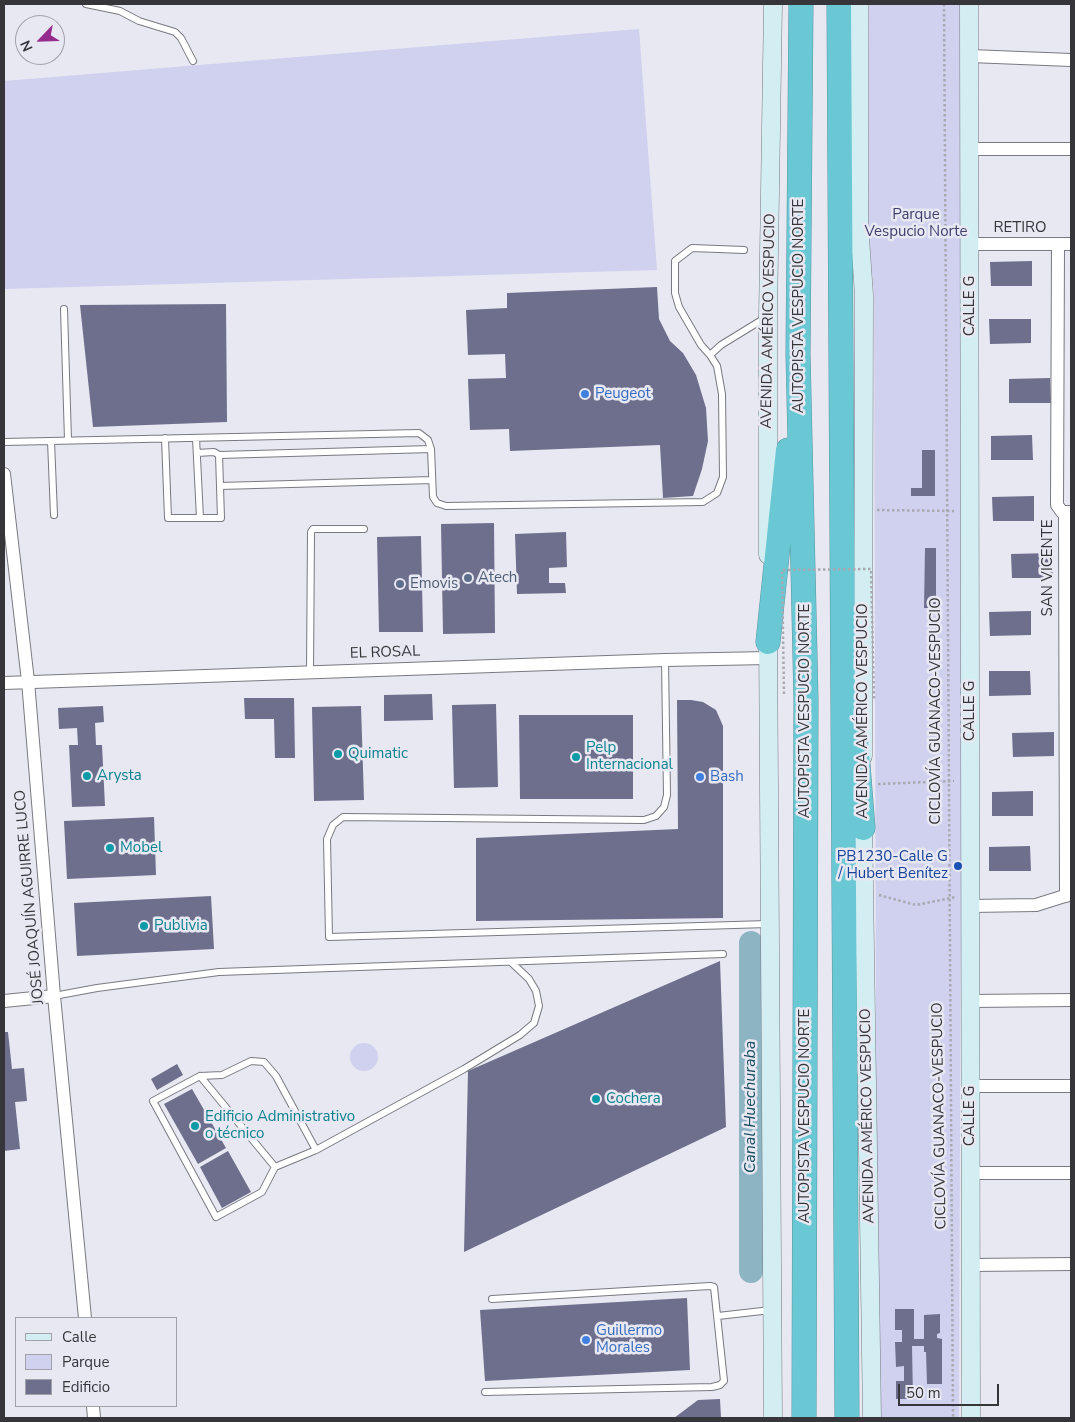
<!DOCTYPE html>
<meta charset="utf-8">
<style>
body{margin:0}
#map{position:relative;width:1075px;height:1422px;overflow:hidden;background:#e8e8f2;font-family:"Nunito Sans",sans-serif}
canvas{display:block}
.frame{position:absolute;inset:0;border:5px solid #36363a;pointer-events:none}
.legend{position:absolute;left:15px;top:1317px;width:162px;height:90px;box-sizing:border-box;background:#e8e8f2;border:1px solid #a1a1a8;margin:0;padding:6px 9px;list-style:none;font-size:15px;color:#36363a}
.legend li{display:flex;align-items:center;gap:10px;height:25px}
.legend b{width:25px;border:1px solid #a1a1a8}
.north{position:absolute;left:15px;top:15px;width:50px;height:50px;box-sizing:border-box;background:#e8e8f2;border:1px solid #a1a1a8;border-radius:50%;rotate:246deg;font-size:14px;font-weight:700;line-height:20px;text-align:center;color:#36363a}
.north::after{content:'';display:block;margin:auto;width:18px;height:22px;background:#952b8d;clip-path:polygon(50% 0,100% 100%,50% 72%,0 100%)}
.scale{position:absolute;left:898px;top:1384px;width:101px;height:22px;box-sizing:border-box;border:2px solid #36363a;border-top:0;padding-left:6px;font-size:15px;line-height:18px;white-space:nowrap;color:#36363a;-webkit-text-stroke:4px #e8e8f2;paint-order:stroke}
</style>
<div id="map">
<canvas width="1075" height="1422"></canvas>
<div class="frame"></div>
<ul class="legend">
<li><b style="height:6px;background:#d2eef2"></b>Calle</li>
<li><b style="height:14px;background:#cfd1ef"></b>Parque</li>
<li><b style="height:14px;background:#6d6f8d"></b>Edificio</li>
</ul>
<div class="north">N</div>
<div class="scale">50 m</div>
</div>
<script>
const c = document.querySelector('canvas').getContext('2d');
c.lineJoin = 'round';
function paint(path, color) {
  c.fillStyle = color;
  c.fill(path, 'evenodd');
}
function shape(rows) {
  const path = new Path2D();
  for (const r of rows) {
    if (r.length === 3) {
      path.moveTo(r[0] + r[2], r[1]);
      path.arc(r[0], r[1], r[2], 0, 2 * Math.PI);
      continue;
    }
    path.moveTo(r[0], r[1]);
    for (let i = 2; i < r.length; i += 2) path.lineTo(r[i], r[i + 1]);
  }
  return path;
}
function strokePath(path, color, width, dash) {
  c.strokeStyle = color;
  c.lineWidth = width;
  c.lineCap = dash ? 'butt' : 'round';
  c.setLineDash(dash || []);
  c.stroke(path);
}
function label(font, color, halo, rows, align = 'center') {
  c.font = font + ' "Nunito Sans",sans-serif';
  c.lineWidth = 5;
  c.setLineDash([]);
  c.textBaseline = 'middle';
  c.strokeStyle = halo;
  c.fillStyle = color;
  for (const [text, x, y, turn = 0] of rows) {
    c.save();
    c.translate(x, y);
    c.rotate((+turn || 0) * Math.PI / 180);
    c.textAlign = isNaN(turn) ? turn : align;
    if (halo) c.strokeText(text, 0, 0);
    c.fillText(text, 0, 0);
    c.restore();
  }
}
paint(shape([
 [869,4,964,4,959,1418,877,1418,874,295,868,227],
 [639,29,657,270,4,289,4,81],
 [364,1057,14]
]), '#cfd1ef');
strokePath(shape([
 [751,943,751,1271]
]), '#8cb4c3', 24);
paint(shape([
 [1032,261,1032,286,991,286,990,262],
 [657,287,659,319,670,341,683,353,696,375,706,408,708,441,702,469,693,496,663,498,660,445,510,451,509,429,470,430,468,379,506,378,505,354,468,355,466,310,507,308,507,293],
 [226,304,227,422,93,427,80,305],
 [989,319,1031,319,1031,343,990,344],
 [1050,378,1051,403,1009,403,1009,379],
 [1032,435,1033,460,991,460,991,436],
 [922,450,935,450,935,496,911,496,911,488,922,488],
 [1034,496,1034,521,993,521,992,497],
 [494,523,495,633,443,634,441,524],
 [566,532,567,567,549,568,549,583,565,583,566,593,517,594,515,534],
 [421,536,423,632,379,632,377,537],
 [925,548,936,548,936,608,924,608],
 [1052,553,1053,578,1012,578,1011,554],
 [1031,611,1031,635,990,636,989,612],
 [989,671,1030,671,1031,695,989,696],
 [432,694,433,720,384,721,384,695],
 [244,698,294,698,295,758,275,758,274,719,245,719],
 [677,700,691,700,703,702,716,710,723,726,723,918,476,921,476,838,678,829],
 [496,704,498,787,454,788,452,705],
 [103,706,104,722,95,723,96,745,102,745,105,806,72,807,69,745,78,745,77,728,59,729,58,708],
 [361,706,364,800,314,801,312,707],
 [519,715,633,715,633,799,520,799],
 [1054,732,1054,756,1013,757,1012,733],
 [1033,791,1033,816,992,816,992,792],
 [154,817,156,875,67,879,64,821],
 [1030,846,1031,871,989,871,989,847],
 [211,896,214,949,77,956,74,903],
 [720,961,726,1127,464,1252,468,1071],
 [4,1032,8,1032,12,1069,24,1068,27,1101,15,1102,20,1149,4,1151],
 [177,1064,183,1075,157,1090,151,1079],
 [192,1089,226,1148,198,1164,164,1104],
 [228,1151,251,1192,222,1208,200,1167],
 [687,1298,690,1370,485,1381,480,1310],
 [895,1309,914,1309,914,1339,924,1339,924,1315,940,1314,940,1333,937,1334,937,1338,942,1339,942,1384,927,1384,926,1352,924,1352,924,1346,912,1346,913,1399,896,1399,896,1381,904,1381,904,1366,896,1367,895,1342,902,1342,902,1330,895,1330],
 [720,1399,721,1418,674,1418,698,1400]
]), '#6d6f8d');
const lane = shape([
 [86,4,120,11,139,21,175,32,181,38,193,61],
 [64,309,68,440],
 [710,355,701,345,679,307,675,293,675,261,692,248,744,250],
 [165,438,168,518,221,518,219,455,214,452,197,453],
 [196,438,200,518],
 [51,441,54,515],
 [4,442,419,433,428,440,431,449,433,497,437,503,446,506,703,502,717,493,723,477,722,394,717,366,710,355,721,345,765,318],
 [219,455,431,449],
 [220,486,432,480],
 [665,660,667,795,664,807,656,816,644,820,343,817,333,825,327,839,329,937,768,924],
 [310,672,311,532,313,529,364,529],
 [54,996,97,988,219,972,723,954],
 [200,1076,275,1167],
 [316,1150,276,1076,264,1062,251,1061,222,1075,200,1076,153,1101,216,1217,262,1192,275,1167,316,1150,464,1069,520,1035,534,1023,539,1006,536,991,529,979,512,963],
 [718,1316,771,1310],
 [485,1392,712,1387,720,1385,724,1381,714,1287,710,1286,492,1299]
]);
const street = shape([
 [970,56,1071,60],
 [970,149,1071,149],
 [970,244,1071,244],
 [1058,244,1057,505,1062,512,1071,512],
 [4,474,28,681,54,996,85,1318],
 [1065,512,1066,896],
 [4,683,665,660,768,658],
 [970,906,1036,905,1071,894],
 [4,1001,54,996],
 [970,1001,1071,1000],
 [970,1086,1071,1086],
 [970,1173,1071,1173],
 [971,1265,1071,1264],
 [93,1406,94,1418]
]);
const secondary = shape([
 [859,4,859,224,864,295,863,756],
 [969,4,971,1418],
 [768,555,768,316,773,4],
 [768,631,773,1418],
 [863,817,872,1418]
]);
const highway = shape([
 [801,4,798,354,806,699,804,1418],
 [839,4,847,1418],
 [768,642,788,450],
 [856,740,863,828]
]);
strokePath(lane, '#797981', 8);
strokePath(street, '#797981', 14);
strokePath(secondary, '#797981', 19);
strokePath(highway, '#58959e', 25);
strokePath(shape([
 [944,4,953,1418],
 [877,510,954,511],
 [878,784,954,781],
 [879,895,916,905,956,897]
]), '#a9a9b1', 2.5, [2.5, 2.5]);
strokePath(lane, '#fff', 6);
strokePath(street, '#fff', 12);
strokePath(secondary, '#d2eef2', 18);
strokePath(highway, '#6ac8d4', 24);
strokePath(shape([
 [784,694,782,570,871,569,874,700]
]), '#a9a9b1', 2.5, [2.5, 2.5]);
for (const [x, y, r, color] of [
 [585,394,5,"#3f7fe0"],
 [468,578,5,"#5c6f8a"],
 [400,584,5,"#5c6f8a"],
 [338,754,5,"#0f9aa8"],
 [576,757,5,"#0f9aa8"],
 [87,776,5,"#0f9aa8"],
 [700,777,5,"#3f7fe0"],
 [110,848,5,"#0f9aa8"],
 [958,866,5,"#1a4fb4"],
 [144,926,5,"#0f9aa8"],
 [596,1099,5,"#0f9aa8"],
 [195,1126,5,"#0f9aa8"],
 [586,1340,5,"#3f7fe0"]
]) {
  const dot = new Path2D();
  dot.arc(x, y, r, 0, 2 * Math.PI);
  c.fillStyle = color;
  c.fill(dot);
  strokePath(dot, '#e8e8f2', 2);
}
label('15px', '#40406e', '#e8e8f2', [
 ["Parque",916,215],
 ["Vespucio Norte",916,232]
]);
label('15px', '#36363a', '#e8e8f2', [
 ["RETIRO",1020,228],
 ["AUTOPISTA VESPUCIO NORTE",799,306,-90],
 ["CALLE G",970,306,-90],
 ["AVENIDA AMÉRICO VESPUCIO",769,321,-89],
 ["SAN VICENTE",1048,568,-90],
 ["EL ROSAL",385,653,-2],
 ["AUTOPISTA VESPUCIO NORTE",805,711,-90],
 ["AVENIDA AMÉRICO VESPUCIO",863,711,-90],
 ["CICLOVÍA GUANACO-VESPUCIO",936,711,-90],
 ["CALLE G",970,711,-90],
 ["JOSÉ JOAQUÍN AGUIRRE LUCO",30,897,-95],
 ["AUTOPISTA VESPUCIO NORTE",805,1116,-90],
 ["AVENIDA AMÉRICO VESPUCIO",868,1116,-91],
 ["CICLOVÍA GUANACO-VESPUCIO",940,1116,-91],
 ["CALLE G",970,1116,-90]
]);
label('15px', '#366cbe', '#e8e8f2', [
 ["Peugeot",595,394],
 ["Bash",710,777],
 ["Guillermo",596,1331],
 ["Morales",596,1348]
], 'left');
label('15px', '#4e5e75', '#e8e8f2', [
 ["Atech",478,578],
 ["Emovis",410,584]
], 'left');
label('15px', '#0d838f', '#e8e8f2', [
 ["Pelp",586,748],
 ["Internacional",586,765],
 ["Quimatic",348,754],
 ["Arysta",97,776],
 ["Mobel",120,848],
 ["Publivia",154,926],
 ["Cochera",606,1099],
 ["Edificio Administrativo",205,1117],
 ["o técnico",205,1134]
], 'left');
label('15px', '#164399', '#e8e8f2', [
 ["PB1230-Calle G",948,857],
 ["/ Hubert Benítez",948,874]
], 'right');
label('italic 16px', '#164c5d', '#e8e8f2', [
 ["Canal Huechuraba",751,1107,-90]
]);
</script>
